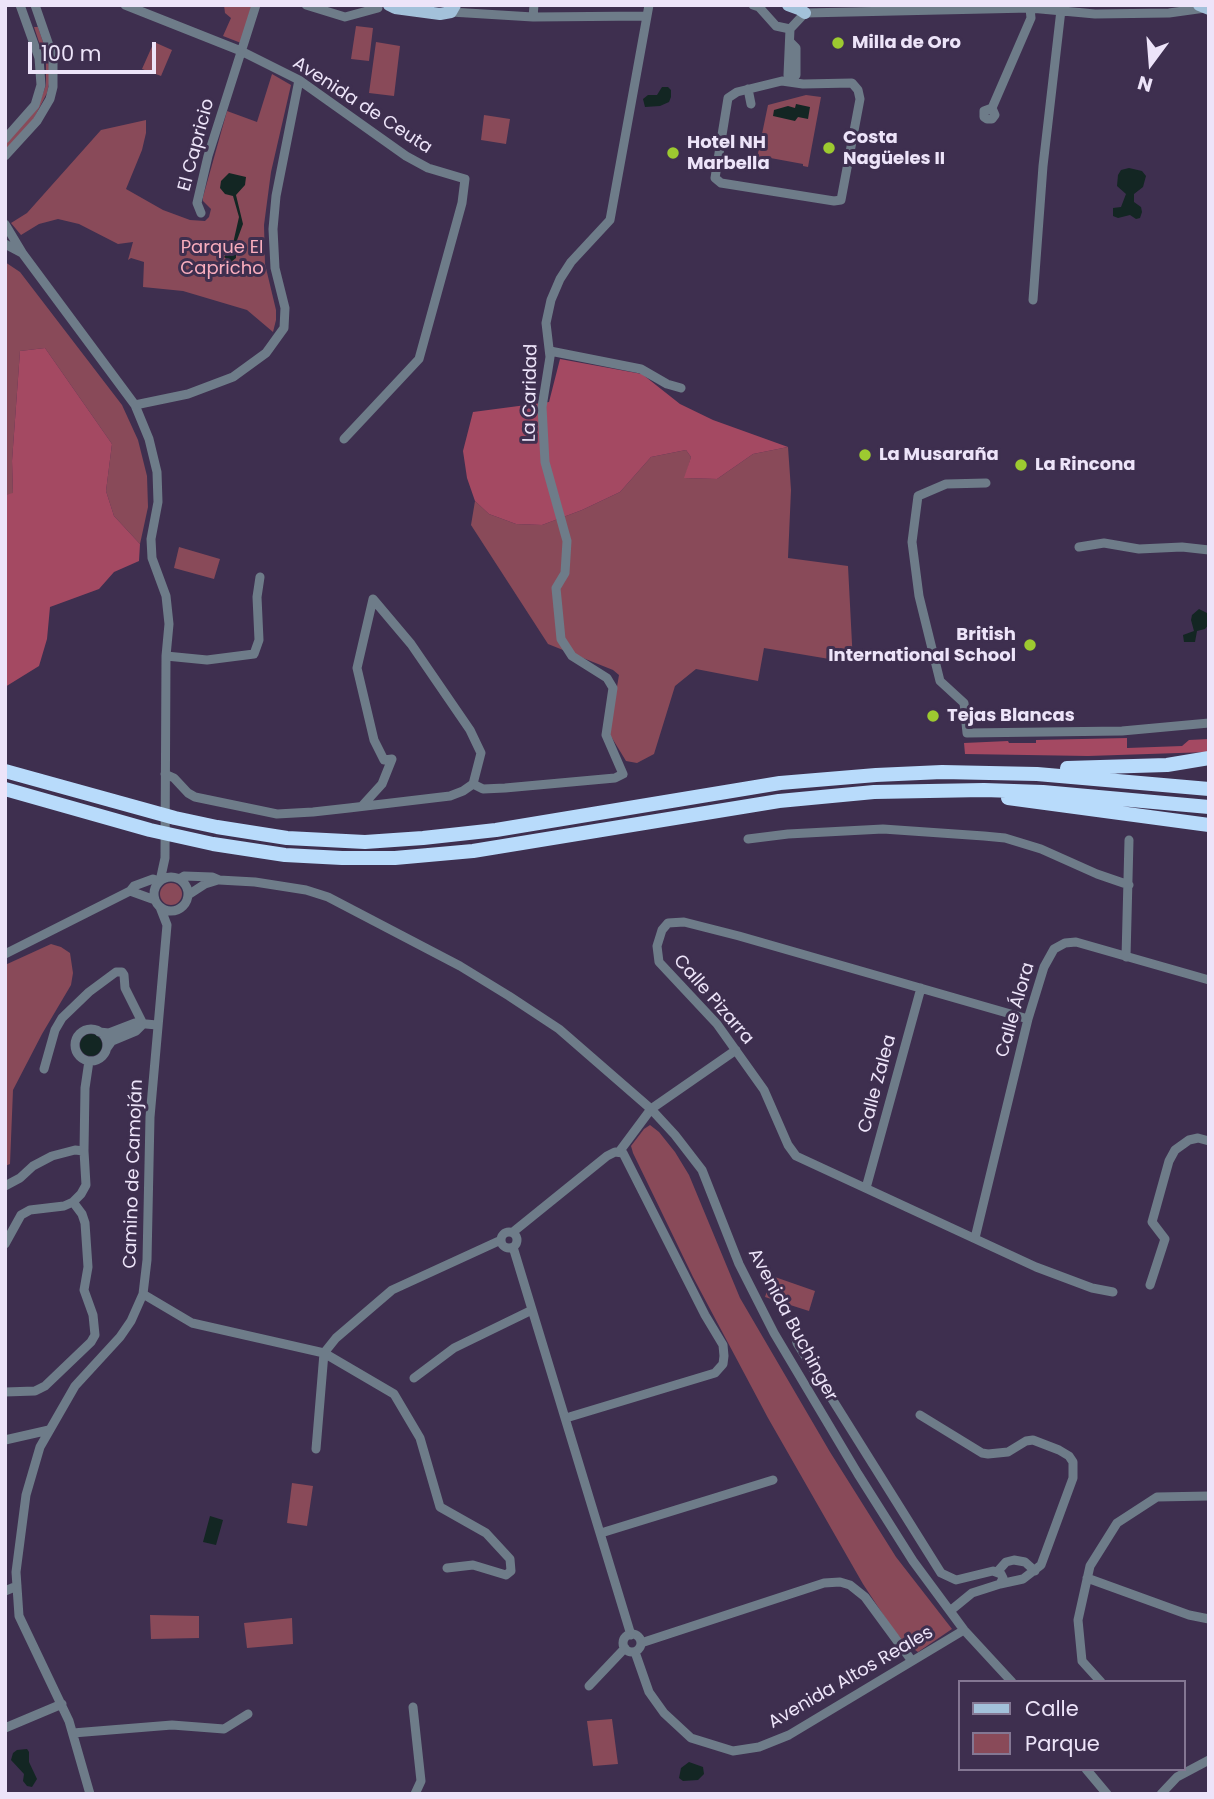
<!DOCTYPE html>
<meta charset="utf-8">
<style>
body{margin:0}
#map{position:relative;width:1214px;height:1799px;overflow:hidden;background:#3e2f4f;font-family:Poppins,sans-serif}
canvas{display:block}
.frame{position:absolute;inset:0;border:7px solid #ede4f9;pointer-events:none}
.legend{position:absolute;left:958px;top:1680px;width:228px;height:91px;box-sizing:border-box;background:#3e2f4f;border:2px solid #847793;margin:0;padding:9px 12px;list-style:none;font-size:21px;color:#ede4f9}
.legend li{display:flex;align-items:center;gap:14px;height:35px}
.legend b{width:35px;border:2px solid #847793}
.north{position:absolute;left:1116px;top:28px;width:70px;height:70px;-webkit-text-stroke:5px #3e2f4f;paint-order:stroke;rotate:196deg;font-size:19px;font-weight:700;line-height:28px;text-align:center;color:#ede4f9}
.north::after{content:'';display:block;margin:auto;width:24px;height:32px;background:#ede4f9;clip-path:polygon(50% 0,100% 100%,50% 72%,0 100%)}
.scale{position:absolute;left:28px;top:42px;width:128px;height:32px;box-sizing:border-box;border:4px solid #ede4f9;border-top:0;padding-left:9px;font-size:21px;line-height:24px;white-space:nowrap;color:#ede4f9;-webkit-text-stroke:5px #3e2f4f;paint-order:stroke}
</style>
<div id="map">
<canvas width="1214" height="1799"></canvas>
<div class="frame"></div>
<ul class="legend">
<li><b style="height:9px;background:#a3c1da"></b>Calle</li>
<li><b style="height:19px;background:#894a59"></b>Parque</li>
</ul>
<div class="north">N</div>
<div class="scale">100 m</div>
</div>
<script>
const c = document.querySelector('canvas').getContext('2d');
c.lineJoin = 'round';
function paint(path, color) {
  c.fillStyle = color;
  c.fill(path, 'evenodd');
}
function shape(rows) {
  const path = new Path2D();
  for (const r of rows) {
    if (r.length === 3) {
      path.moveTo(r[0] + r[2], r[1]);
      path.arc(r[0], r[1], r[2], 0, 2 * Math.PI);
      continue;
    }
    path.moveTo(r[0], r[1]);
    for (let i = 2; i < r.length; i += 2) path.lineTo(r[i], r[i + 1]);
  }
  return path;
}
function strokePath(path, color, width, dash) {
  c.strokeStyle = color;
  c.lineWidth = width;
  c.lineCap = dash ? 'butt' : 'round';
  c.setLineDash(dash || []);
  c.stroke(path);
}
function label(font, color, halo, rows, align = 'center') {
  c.font = font + ' Poppins,sans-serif';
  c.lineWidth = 6;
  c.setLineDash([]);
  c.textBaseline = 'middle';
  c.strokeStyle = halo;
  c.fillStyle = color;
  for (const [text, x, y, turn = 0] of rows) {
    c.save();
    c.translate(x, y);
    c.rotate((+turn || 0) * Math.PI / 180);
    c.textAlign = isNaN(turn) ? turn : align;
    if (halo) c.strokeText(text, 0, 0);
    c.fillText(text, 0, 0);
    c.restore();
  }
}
paint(shape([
 [224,5,252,5,241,43,223,36,231,18,225,13],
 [356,26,373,28,369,61,351,59],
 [34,27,38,27,48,57,50,79,47,93,33,120,5,151,5,145,39,104,46,85,46,63],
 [154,42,172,50,161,76,142,69],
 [376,42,400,46,394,96,369,93],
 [272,74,291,85,271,172,264,225,265,264,276,310,276,320,273,332,247,310,183,291,143,287,144,262,131,258,128,260,133,242,118,244,79,224,58,219,39,224,21,235,11,223,27,213,101,130,146,120,146,133,142,150,126,189,163,210,190,220,205,221,209,217,211,209,203,201,203,197,227,111,257,122],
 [806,95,821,97,808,167,803,166,803,164,765,157,764,159,757,158,768,105],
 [484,115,510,119,506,144,481,140],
 [5,262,20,272,122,405,138,440,147,476,148,507,140,544,114,516,106,491,112,444,45,348,20,351,12,461,13,494,5,495],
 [788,447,791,490,788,558,848,566,853,663,764,648,758,681,696,669,675,686,654,754,637,763,626,761,609,733,619,675,613,670,548,644,471,525,475,501,489,514,516,524,542,525,582,510,620,492,651,457,686,450,691,457,685,478,717,479,753,454],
 [179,547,220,559,214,579,174,568],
 [171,894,11],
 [51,944,61,947,70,953,73,973,71,985,42,1034,13,1090,10,1164,5,1166,5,965],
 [650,1125,659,1132,675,1152,689,1175,740,1298,830,1452,896,1557,952,1629,918,1652,905,1643,892,1628,863,1584,768,1418,693,1277,633,1153,631,1146,644,1129],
 [772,1276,815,1291,809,1311,765,1297],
 [292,1483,313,1486,307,1526,287,1523],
 [150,1615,199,1616,199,1638,151,1639],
 [292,1618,293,1644,247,1648,244,1623],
 [612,1719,618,1764,593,1766,587,1721]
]), '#894a59');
paint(shape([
 [45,348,112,444,106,491,114,516,140,544,139,561,114,572,99,589,50,607,47,639,39,666,5,687,5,495,13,493,12,461,20,351],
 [560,359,642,374,680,404,713,420,788,447,753,454,717,479,684,478,691,457,686,450,651,457,620,492,582,510,542,525,516,524,489,514,475,501,467,478,463,451,473,412,549,402],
 [1127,738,1127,748,1182,746,1189,740,1209,739,1209,752,1088,756,965,754,964,743,1008,741,1009,743,1036,743,1036,740]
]), '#a44962');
paint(shape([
 [662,87,668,87,671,90,671,97,669,102,660,106,645,107,643,99,648,95,657,95],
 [796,104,810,107,808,119,798,117,795,121,773,116,774,110,788,106,795,108],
 [1129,168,1142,171,1146,176,1143,187,1134,194,1134,202,1141,207,1142,212,1140,218,1136,219,1130,215,1118,218,1113,216,1113,208,1121,207,1126,194,1117,186,1118,175,1121,170],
 [229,173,246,177,245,185,236,195,243,224,236,243,236,258,231,262,224,257,232,248,239,217,233,196,225,194,220,188,221,181],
 [1199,609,1209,614,1209,624,1205,629,1197,631,1195,642,1184,642,1183,635,1194,631,1191,620,1192,615],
 [91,1045,11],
 [210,1516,223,1520,216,1545,203,1542],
 [27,1749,29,1752,29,1762,37,1779,32,1787,27,1786,23,1781,24,1774,11,1760,13,1753,17,1750],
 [689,1762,703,1767,704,1774,698,1780,683,1781,679,1778,681,1768]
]), '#132623');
strokePath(shape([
 [125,5,241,51,299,80,406,156,428,168,465,179,462,203,419,359,344,439],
 [306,5,345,17,378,8],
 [753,5,759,7,776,26,790,29],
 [451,12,533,17,647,16],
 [533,17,534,5],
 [791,43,796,48,796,75,791,81],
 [782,81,803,84,852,83,858,90,860,99,841,200,834,201,721,183,715,178,728,98,737,92,782,81],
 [791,81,788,75,790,29,805,13,1030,8,1095,14,1169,13,1205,8],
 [748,89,751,104],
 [992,108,984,111,984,117,987,119,992,119,995,115,992,108,1031,18,1030,8],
 [5,139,35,105,41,85,39,58,20,5],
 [5,156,37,121,50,99,53,87,53,57,35,5],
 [201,213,197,203,208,156,256,5],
 [5,224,23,254,135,405,149,439,157,472,158,502,151,539,152,558,166,596,169,624,166,656,165,858,160,881],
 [5,244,22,253],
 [1033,300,1043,166,1061,10],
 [550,351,641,369,667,384,681,388],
 [135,405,188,394,233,377,266,353,284,328,285,308,275,268,273,229,276,196,299,80],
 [986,483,946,484,918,496,912,542,919,596,940,681,964,703,967,733,1122,731,1209,723],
 [1079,547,1104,543,1139,549,1182,547,1209,550],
 [166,656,207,660,254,654,259,640,257,597,260,577],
 [165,774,174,778,188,793,195,797,277,814,313,812,349,808,450,796,463,791,473,784,481,753,470,730,411,644,373,599,357,668,374,740,384,760,392,759,382,784,362,806],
 [473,784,483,789,505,788,615,778,623,774,606,735,613,688,607,678,572,656,561,639,556,588,565,573,567,541,545,462,542,407,550,357,546,323,551,300,560,279,571,262,610,220,649,5],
 [748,839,788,834,883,829,984,836,1005,838,1041,849,1097,874,1129,885],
 [171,894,17],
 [179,879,184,876,212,877,219,880,255,882,306,890,328,897,460,966,509,996,559,1029,651,1109,675,1135,702,1170,739,1264,774,1333,858,1474,913,1561,964,1630,1012,1682],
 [130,891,155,900],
 [188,895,205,884,218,880],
 [5,954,130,891,134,886,153,879,159,881],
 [1126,957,1129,840],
 [1028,1019,739,936,684,922,668,923,662,930,657,946,659,962,717,1024,764,1090,788,1145,796,1156,1036,1267,1092,1288,1113,1292],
 [91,1045,16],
 [99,1032,109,1033,135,1023,157,1025],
 [107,1048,112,1041,136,1031,143,1024],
 [44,1069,55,1030,62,1018,89,992,116,972,122,972,124,975,125,988,143,1024],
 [619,1152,651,1109,736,1050],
 [5,1186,20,1178,33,1166,52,1156,75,1150,84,1151],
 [866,1188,921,988],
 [509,1240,8],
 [513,1232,607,1156,615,1152,623,1153,705,1315,723,1345,724,1356,723,1364,715,1373,566,1418],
 [975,1238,1028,1019,1044,967,1054,949,1065,943,1076,942,1209,980],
 [5,1244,21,1215,30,1210,64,1206,73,1202,81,1194,86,1185,84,1151,85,1088,89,1061],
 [513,1247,631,1635],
 [1150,1285,1165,1239,1152,1222,1169,1161,1175,1150,1189,1140,1198,1138,1209,1141],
 [143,1294,192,1323,324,1353,394,1394,420,1438,440,1507,486,1533,510,1559,511,1571,506,1575,473,1565,447,1568],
 [792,1321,797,1343,941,1573,956,1580,993,1571,1001,1574,1003,1578,1000,1584,972,1593,950,1611],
 [414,1378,454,1348,532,1310],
 [5,1392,35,1391,45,1386,91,1342,95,1335,93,1315,84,1290,88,1267,85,1223,82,1214,73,1202],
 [920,1415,982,1453,988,1454,1008,1452,1026,1441,1033,1440,1059,1450,1069,1456,1073,1462,1073,1478,1041,1565,1023,1579,1000,1584],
 [5,1440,49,1430],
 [316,1449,324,1353,336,1338,392,1290,501,1240],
 [601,1533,773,1480],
 [998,1571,1006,1562,1014,1560,1025,1562,1035,1571],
 [1087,1578,1189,1615,1209,1619],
 [5,1591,17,1586],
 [632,1643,9],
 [641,1643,824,1583,840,1582,850,1585,865,1597,912,1661],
 [635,1652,649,1692,664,1713,691,1738,733,1751,759,1747,789,1735,964,1630],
 [1101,1682,1082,1661,1078,1620,1090,1566,1117,1523,1157,1497,1209,1496],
 [589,1686,625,1648],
 [413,1707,421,1781,415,1794],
 [5,1728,62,1704],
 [73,1733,172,1725,224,1729,248,1714],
 [1086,1769,1107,1794],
 [90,1794,69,1721,19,1616,16,1572,26,1495,40,1447,75,1386,120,1337,131,1321,143,1294,147,1260,150,1117,167,925,160,907],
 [1161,1794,1177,1777,1209,1760]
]), '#6e7c89', 9);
strokePath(shape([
 [389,5,395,8,440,14,451,12,455,5],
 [788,5,799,9,805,13],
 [1199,5,1209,9]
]), '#a3c1da', 12);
strokePath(shape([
 [1067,768,1167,765,1209,758],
 [5,771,175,818,217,827,287,838,365,842,423,838,496,830,780,783,876,775,942,772,1037,774,1209,789],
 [5,789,150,830,213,844,285,855,342,858,395,858,473,851,779,801,874,792,984,790,1043,792,1209,807],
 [1008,798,1209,825]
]), '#b8dbfb', 14);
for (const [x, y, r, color] of [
 [838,43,7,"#9dca30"],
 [829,148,7,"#9dca30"],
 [673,153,7,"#9dca30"],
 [865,455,7,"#9dca30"],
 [1021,465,7,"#9dca30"],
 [1030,645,7,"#9dca30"],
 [933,716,7,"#9dca30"]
]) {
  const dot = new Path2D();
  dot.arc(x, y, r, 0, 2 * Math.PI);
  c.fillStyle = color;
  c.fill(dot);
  strokePath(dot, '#3e2f4f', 2.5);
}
label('bold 18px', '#ede4f9', '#3e2f4f', [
 ["Milla de Oro",852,43],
 ["Costa",843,138],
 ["Nagüeles II",843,159],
 ["Hotel NH",687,143],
 ["Marbella",687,164],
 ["La Musaraña",879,455],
 ["La Rincona",1035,465],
 ["British",1016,635,"right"],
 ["International School",1016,656,"right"],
 ["Tejas Blancas",947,716]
], 'left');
label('18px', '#ede4f9', '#3e2f4f', [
 ["Avenida de Ceuta",362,106,33],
 ["El Capricio",197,145,-75],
 ["La Caridad",531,393,-89],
 ["Calle Pizarra",713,1000,49],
 ["Calle Álora",1016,1010,-74],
 ["Calle Zalea",878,1084,-75],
 ["Camino de Camoján",134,1174,-88],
 ["Avenida Buchinger",792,1325,62],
 ["Avenida Altos Reales",851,1678,-30]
]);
label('18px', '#faaebe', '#3e2f4f', [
 ["Parque El",222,248],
 ["Capricho",222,269]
]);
</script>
